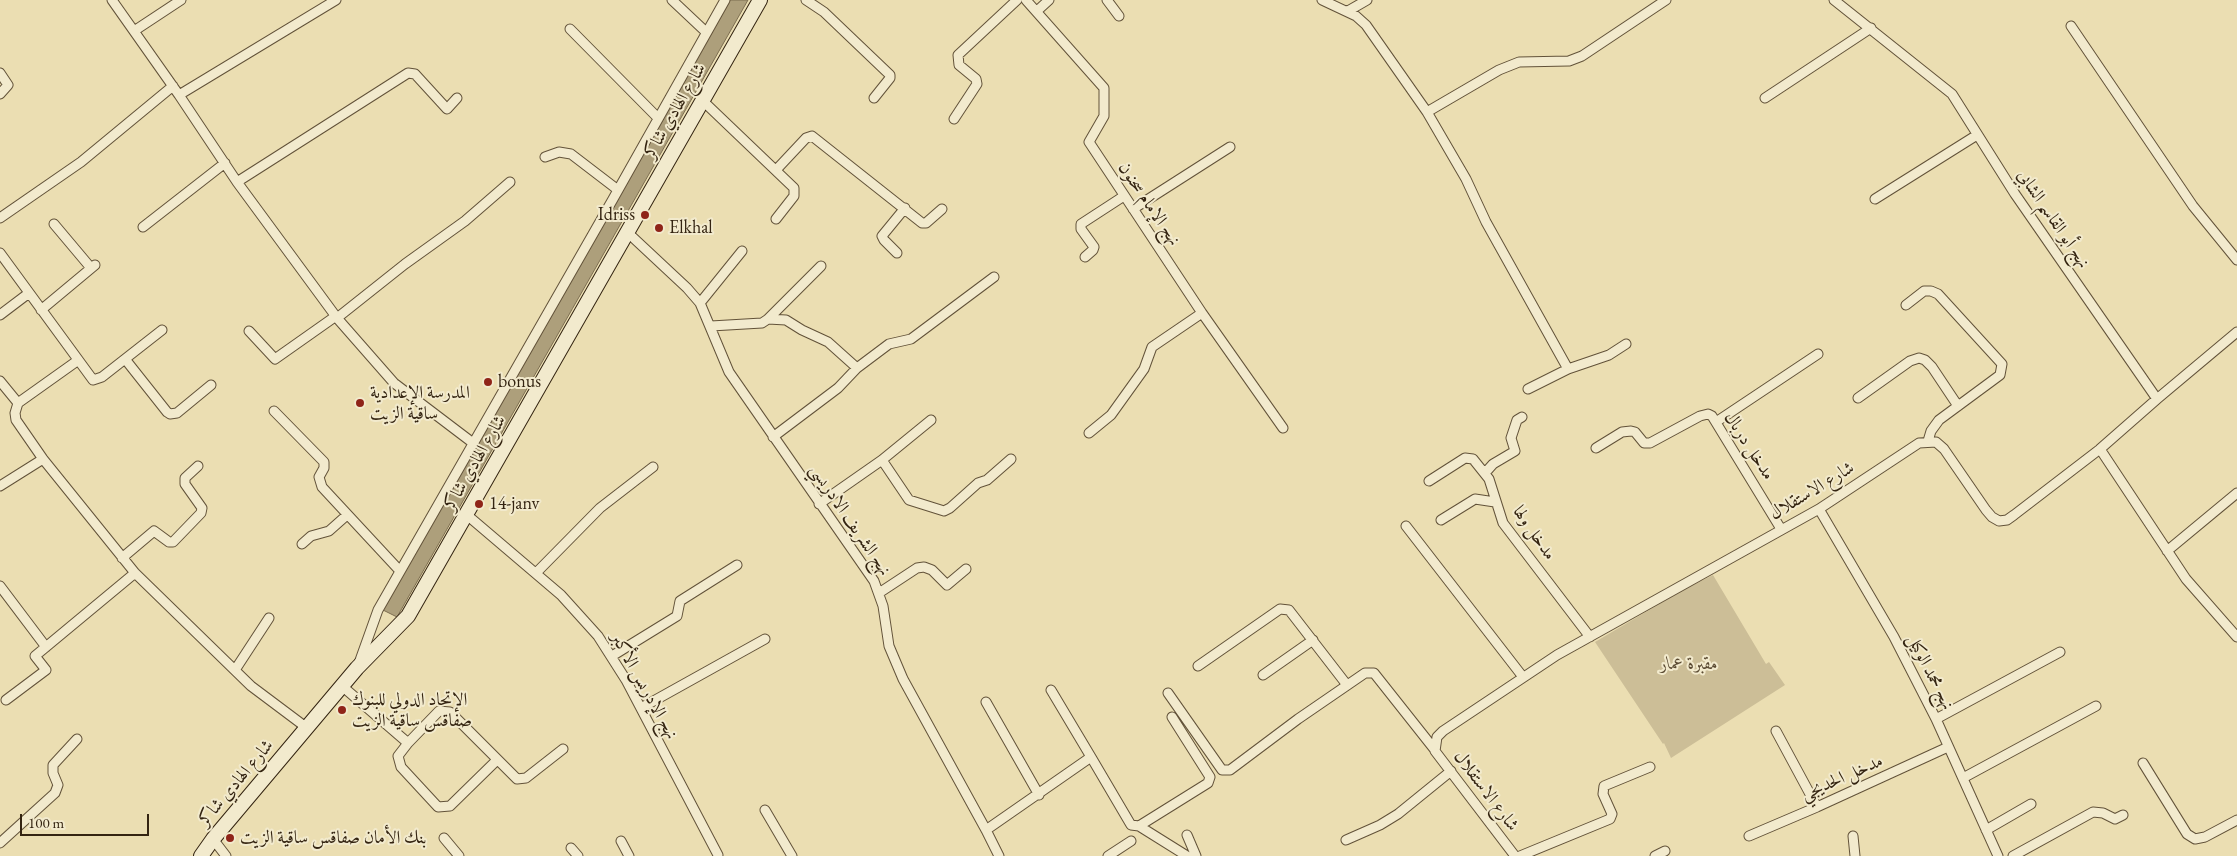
<!DOCTYPE html>
<meta charset="utf-8">
<style>
body{margin:0}
#map{position:relative;width:2237px;height:856px;overflow:hidden;background:#ebdeb2;font-family:"EB Garamond",serif}
canvas{display:block}
.scale{position:absolute;left:20px;top:814px;width:129px;height:22px;box-sizing:border-box;border:2px solid #342411;border-top:0;padding-left:6px;font-size:15px;line-height:18px;white-space:nowrap;color:#342411;-webkit-text-stroke:4px #f2eacd;paint-order:stroke}
</style>
<div id="map">
<canvas width="2237" height="856"></canvas>
<div class="scale">100 m</div>
</div>
<script>
const c = document.querySelector('canvas').getContext('2d');
c.lineJoin = 'round';
function paint(path, color) {
  c.fillStyle = color;
  c.fill(path, 'evenodd');
}
function shape(rows) {
  const path = new Path2D();
  for (const r of rows) {
    path.moveTo(r[0], r[1]);
    for (let i = 2; i < r.length; i += 2) path.lineTo(r[i], r[i + 1]);
  }
  return path;
}
function strokePath(path, color, width, dash) {
  c.strokeStyle = color;
  c.lineWidth = width;
  c.lineCap = dash ? 'butt' : 'round';
  c.setLineDash(dash || []);
  c.stroke(path);
}
function label(font, color, halo, rows, align = 'center') {
  c.font = font + ' "EB Garamond",Amiri,serif';
  c.lineWidth = 4;
  c.setLineDash([]);
  c.textBaseline = 'middle';
  c.strokeStyle = halo;
  c.fillStyle = color;
  for (const [text, x, y, turn = 0] of rows) {
    c.save();
    c.translate(x, y);
    c.rotate((+turn || 0) * Math.PI / 180);
    c.textAlign = isNaN(turn) ? turn : align;
    if (halo) c.strokeText(text, 0, 0);
    c.fillText(text, 0, 0);
    c.restore();
  }
}
paint(shape([
 [1713,575,1766,664,1769,662,1785,685,1671,758,1664,743,1663,744,1595,642,1683,590]
]), '#ccbe97');
const water = shape([
 [729,0,748,0,397,617,383,610,729,0]
]);
paint(water, '#ad9f7b');
strokePath(water, '#7d6e51', 1);
const minor = shape([
 [112,0,179,95,237,182,337,318,394,383,473,443],
 [672,0,706,32],
 [806,0,824,12,890,75,890,78,874,98],
 [1026,0,1104,88,1104,116,1089,142,1202,313,1283,428],
 [1107,0,1119,16],
 [1322,0,1356,16,1366,25,1427,112,1466,179,1486,222,1568,369,1609,355,1626,344],
 [1834,0,1952,94,2015,194,2157,399,2237,332],
 [1037,11,1049,0],
 [1348,11,1367,0],
 [2071,26,2193,206,2237,260],
 [570,29,658,118],
 [134,31,181,0],
 [0,73,8,85,0,94],
 [179,95,336,0],
 [1765,98,1871,28],
 [703,101,794,188,794,196,776,219],
 [1427,112,1499,70,1519,62,1569,61,1582,56,1666,0],
 [954,119,977,84,976,79,959,65,958,55,1017,0],
 [545,157,559,152,571,154,618,190],
 [776,170,806,138,812,136,922,223,926,223,942,209],
 [237,182,408,73,415,74,447,109,457,98],
 [1875,199,1977,135],
 [1133,209,1230,147],
 [0,218,81,162,173,86],
 [54,224,91,268],
 [143,227,225,163],
 [626,231,687,288,700,303,729,372,874,581,883,606,889,646,903,679,986,830,999,856],
 [0,253,93,380,102,377,162,330],
 [897,253,884,240,882,236,905,208],
 [1085,257,1093,250,1094,247,1081,229,1081,224,1124,196],
 [700,303,742,251],
 [1906,305,1924,291,1931,291,1938,294,2002,364,2000,375,1939,420,1931,431,1928,441],
 [41,310,95,265],
 [0,315,29,293],
 [337,318,405,264,465,221,510,182],
 [768,319,786,320,802,330,828,342,857,368],
 [711,326,762,323,768,319,821,266],
 [249,331,275,359,336,316],
 [125,359,167,412,170,414,177,413,211,385],
 [77,361,18,403,15,413,16,420,43,459,135,573,251,686,307,728],
 [0,381,18,403],
 [1528,389,1568,369],
 [1858,398,1910,361,1919,358,1925,360,1932,367,1958,406],
 [274,411,324,462,324,468,319,477,322,487,400,571],
 [1716,422,1818,354],
 [1089,433,1111,415,1144,369,1152,347,1202,313],
 [773,437,838,388,857,368,889,344,911,339,994,277],
 [1596,448,1622,432,1631,431,1635,432,1644,443,1650,443,1700,416,1708,414,1712,416,1781,529],
 [2100,449,2157,399],
 [882,460,909,500,944,511,950,508,978,483,987,480,1011,459],
 [1485,473,1493,464,1515,451,1511,438,1517,420,1522,417],
 [1429,481,1465,458,1473,459,1489,479,1503,523,1590,637],
 [0,486,43,459],
 [819,504,882,460,931,420],
 [1819,509,1894,637,1936,719,1998,856],
 [467,515,561,595,598,636,626,680,718,855],
 [1441,520,1475,499,1495,502],
 [1406,526,1523,677],
 [302,544,311,536,329,531,347,515],
 [2167,551,2237,493],
 [122,558,154,531,169,542,173,542,201,513,202,508,185,484,185,478,198,466],
 [536,573,600,508,653,467],
 [0,586,46,647],
 [879,593,917,568,924,567,932,570,947,585,966,569],
 [612,656,677,616,680,601,737,565],
 [359,663,378,610,613,199,725,0],
 [1198,666,1280,609,1289,610,1347,685],
 [235,670,269,618],
 [1263,675,1313,640],
 [342,686,408,743],
 [1168,693,1222,770,1230,770,1298,719,1365,673,1374,673,1435,750],
 [6,700,46,670,35,656,135,573],
 [986,702,1039,795],
 [641,708,765,639],
 [1936,719,2060,652],
 [1776,731,1817,807],
 [1091,757,1131,825,1139,826,1208,783,1210,777,1172,717],
 [497,760,450,806,438,807,401,767,398,756,408,743,439,711,450,712,517,779,526,778,563,749],
 [2143,763,2187,834,2195,839,2205,837,2237,820],
 [1963,778,2096,706],
 [765,810,792,856],
 [1139,826,1187,856],
 [986,830,1091,757,1051,690],
 [1986,830,2031,804],
 [1187,835,1196,856],
 [1749,836,1817,807,1948,747],
 [1853,836,1855,856],
 [444,838,459,856],
 [213,839,226,856],
 [1346,840,1380,825,1398,814,1451,771],
 [621,841,629,856],
 [0,843,55,793,58,785,53,773,53,765,77,739],
 [571,848,578,856],
 [1108,856,1131,841],
 [1515,856,1435,751,1437,737,1443,731,1557,655,1819,509,1919,443,1936,442,1944,449,1986,510,1992,517,1999,521,2007,520,2014,515,2100,449,2186,579,2237,637],
 [1520,856,1610,819,1612,814,1603,794,1604,786,1650,767],
 [1655,856,1665,851],
 [2013,856,2093,812,2103,813,2115,819,2123,815]
]);
const secondary = shape([
 [201,856,213,839,357,668,408,616,760,0]
]);
strokePath(minor, '#625239', 11);
strokePath(secondary, '#342411', 16);
strokePath(minor, '#f2eacd', 9);
strokePath(secondary, '#f2eacd', 14);
for (const [x, y, r, color] of [
 [645,215,5,"#8f2418"],
 [659,228,5,"#8f2418"],
 [488,382,5,"#8f2418"],
 [360,403,5,"#8f2418"],
 [479,504,5,"#8f2418"],
 [342,710,5,"#8f2418"],
 [230,838,5,"#8f2418"]
]) {
  const dot = new Path2D();
  dot.arc(x, y, r, 0, 2 * Math.PI);
  c.fillStyle = color;
  c.fill(dot);
  strokePath(dot, '#f2eacd', 2);
}
label('18px', '#342411', '#f2eacd', [
 ["شارع الهادي شاكر",675,111,-60],
 ["نهج الإمام سحنون",1149,204,56],
 ["نهج أبو القاسم الشابي",2053,219,56],
 ["مدخل دربال",1749,446,57],
 ["شارع الهادي شاكر",475,463,-60],
 ["شارع الاستقلال",1812,491,-31],
 ["نهج الشريف الادريسي",850,520,56],
 ["مدخل ولها",1534,533,55],
 ["نهج محمد الوكيل",1930,672,63],
 ["نهج الإدريس الأكبر",644,686,61],
 ["مدخل الحديجي",1842,778,-24],
 ["شارع الهادي شاكر",236,783,-50],
 ["شارع الاستقلال",1486,791,53]
]);
label('18px', '#342411', '#f2eacd', [
 ["Idriss",635,215,"right"],
 ["Elkhal",669,228],
 ["bonus",498,382],
 ["المدرسة الإعدادية",370,393],
 ["ساقية الزيت",370,414],
 ["14-janv",489,504],
 ["الإتحاد الدولي للبنوك",352,700],
 ["صفاقس ساقية الزيت",352,721],
 ["بنك الأمان صفاقس ساقية الزيت",240,838]
], 'left');
label('italic 18px', '#5a4a32', '#f2eacd', [
 ["مقبرة عمار",1689,664]
]);
</script>
